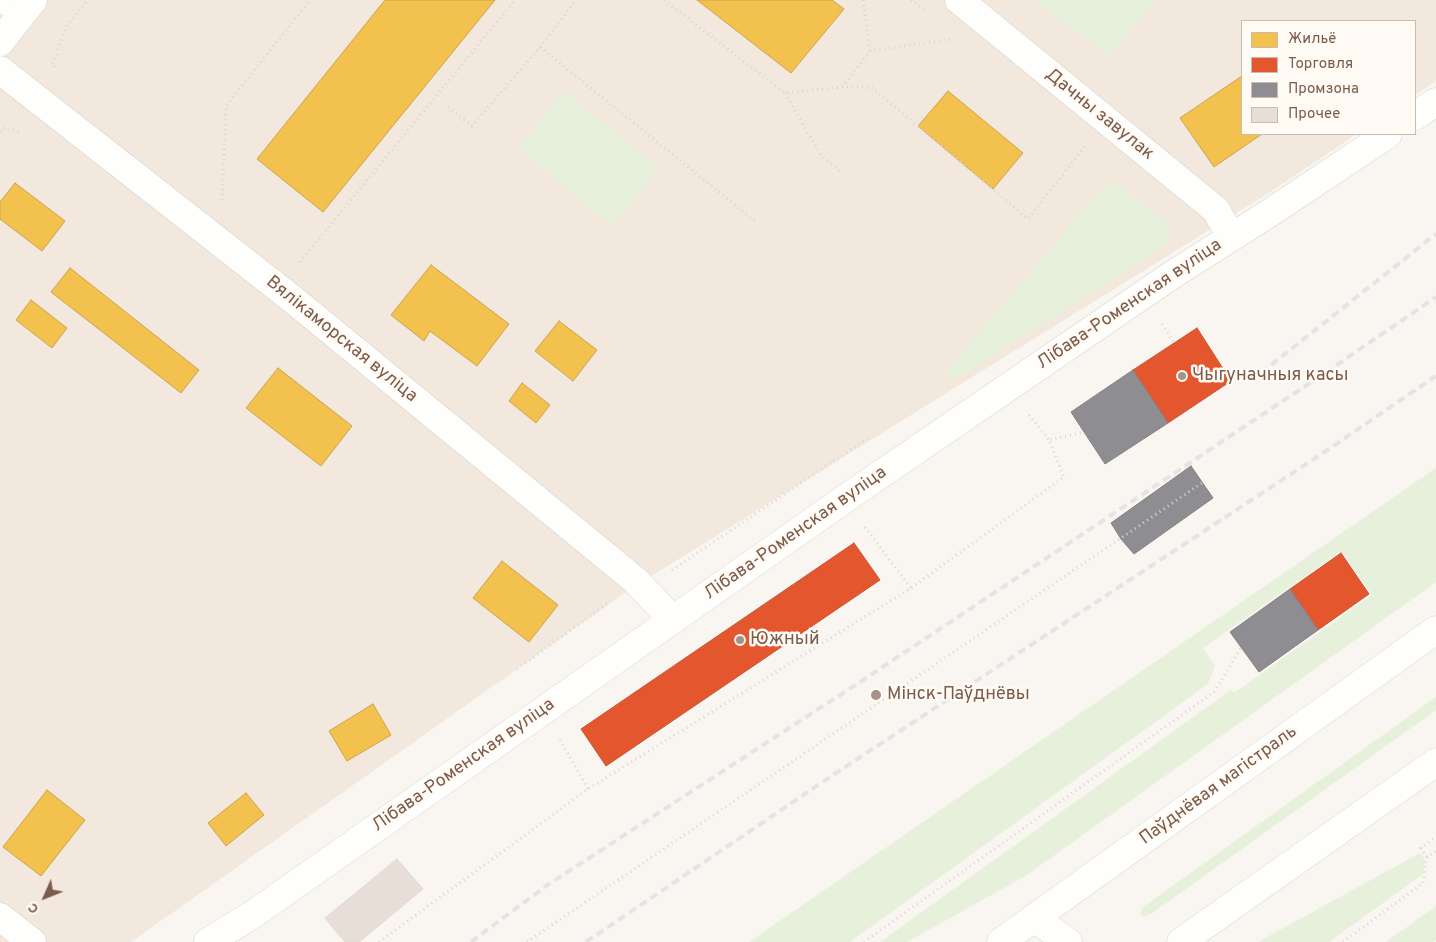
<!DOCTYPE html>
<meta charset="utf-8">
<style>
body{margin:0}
#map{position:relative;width:1436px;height:942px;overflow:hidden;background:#f9f5f0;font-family:Overpass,sans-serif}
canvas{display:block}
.legend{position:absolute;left:1241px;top:20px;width:175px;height:115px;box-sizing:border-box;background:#fffaf3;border:1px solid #cabbb1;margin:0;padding:6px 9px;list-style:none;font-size:15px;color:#7a5c4d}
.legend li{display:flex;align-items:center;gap:10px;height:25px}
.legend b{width:25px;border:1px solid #cabbb1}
.north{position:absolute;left:20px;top:872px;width:50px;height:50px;-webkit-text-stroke:4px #fffaf3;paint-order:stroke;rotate:226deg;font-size:14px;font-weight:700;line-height:20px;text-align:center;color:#7a5c4d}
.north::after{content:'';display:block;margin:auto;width:18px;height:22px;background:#7a5c4d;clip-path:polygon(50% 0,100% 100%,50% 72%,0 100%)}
</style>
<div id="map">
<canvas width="1436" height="942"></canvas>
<ul class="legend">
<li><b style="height:14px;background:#f2c14e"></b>Жильё</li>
<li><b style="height:14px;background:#e4572e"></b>Торговля</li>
<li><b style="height:14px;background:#8d8d92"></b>Промзона</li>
<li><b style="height:14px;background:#e6ded7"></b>Прочее</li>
</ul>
<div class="north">С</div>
</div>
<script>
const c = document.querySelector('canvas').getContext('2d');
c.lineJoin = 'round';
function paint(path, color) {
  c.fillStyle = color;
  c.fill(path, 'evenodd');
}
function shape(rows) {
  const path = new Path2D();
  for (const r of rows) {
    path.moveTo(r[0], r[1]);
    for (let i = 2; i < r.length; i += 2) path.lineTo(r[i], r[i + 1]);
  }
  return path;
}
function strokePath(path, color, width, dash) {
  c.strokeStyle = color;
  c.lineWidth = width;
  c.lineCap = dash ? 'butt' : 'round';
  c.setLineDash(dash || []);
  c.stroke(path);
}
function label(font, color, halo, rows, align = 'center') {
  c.font = font + ' Overpass,sans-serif';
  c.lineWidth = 5;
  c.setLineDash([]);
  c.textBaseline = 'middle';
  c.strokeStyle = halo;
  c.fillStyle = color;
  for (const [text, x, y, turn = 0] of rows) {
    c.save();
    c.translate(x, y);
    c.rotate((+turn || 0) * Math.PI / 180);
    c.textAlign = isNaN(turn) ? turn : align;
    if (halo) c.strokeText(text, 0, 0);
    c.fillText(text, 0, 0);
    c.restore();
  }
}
paint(shape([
 [0,0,1436,0,1436,81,1415,95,1415,21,1242,21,1242,134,1357,134,1264,196,629,590,131,942,0,942]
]), '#f2e8de');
paint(shape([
 [1034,0,1157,0,1109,56],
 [564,91,659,169,612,226,518,148],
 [1117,183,1166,222,1171,239,1152,254,961,376,954,379,947,376,948,370,953,363,1103,187],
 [1436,468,1436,582,1027,875,907,942,880,942,1231,690,1234,693,1372,595,1341,551,1203,648,1215,666,1208,684,850,942,749,942],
 [1436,697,1436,710,1151,914,1144,917,1140,913,1143,907],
 [1420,853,1425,860,1423,874,1329,942,1258,942],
 [1436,906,1436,940,1434,942,1386,942]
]), '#e7f0db');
const homes = shape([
 [385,0,495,0,323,212,257,159,385,0],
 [697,0,832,0,844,9,791,73,697,0],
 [1242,76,1242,134,1262,134,1214,167,1180,118,1242,76],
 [948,91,1023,153,993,189,918,126,948,91],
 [15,183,65,221,42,251,0,219,0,202,15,183],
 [431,265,509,324,477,366,430,331,424,341,391,315,431,265],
 [70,268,199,370,181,393,51,292,70,268],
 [31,300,67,328,52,348,16,320,31,300],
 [559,321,597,350,573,381,535,351,559,321],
 [278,368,352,426,321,466,246,408,278,368],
 [522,383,550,405,536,423,509,401,522,383],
 [502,561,558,605,529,642,473,598,502,561],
 [373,704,391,735,347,761,329,731,373,704],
 [47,790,85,820,41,876,3,847,47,790],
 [246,793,264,815,226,846,208,823,246,793]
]);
paint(homes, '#f2c14e');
strokePath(homes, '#cea34e', 1);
const shops = shape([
 [1197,328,1231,381,1168,423,1133,370,1197,328],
 [854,543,880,580,606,766,581,729,854,543],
 [1341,553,1369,594,1318,630,1290,589,1341,553]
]);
paint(shops, '#e4572e');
strokePath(shops, '#c45837', 1);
const industry = shape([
 [1133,370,1168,423,1105,464,1071,412,1133,370],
 [1191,466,1213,498,1134,554,1121,539,1111,523,1191,466],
 [1290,589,1318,630,1259,672,1230,632,1290,589]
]);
paint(industry, '#8d8d92');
strokePath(industry, '#877e7d', 1);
const building = shape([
 [397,859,423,889,359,942,345,942,325,918,397,859]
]);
paint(building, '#e6ded7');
strokePath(building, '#e2d8d2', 1);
const service = shape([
 [0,1,20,17]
]);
const minor = shape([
 [959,0,1216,210,1231,237],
 [0,42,33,0],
 [0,70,291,298,635,580,673,620],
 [1415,116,1436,102],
 [0,917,32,942],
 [208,942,252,915,849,496,1172,275,1268,214,1388,134]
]);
const secondary = shape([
 [1034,918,1068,942],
 [1001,942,1436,630],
 [1181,942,1436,762]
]);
strokePath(service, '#d7d1cb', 20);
strokePath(minor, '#d7d1cb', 29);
strokePath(secondary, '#d9d2cb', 29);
strokePath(shape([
 [664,0,785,93,842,87,870,51,951,39],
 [863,0,870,51],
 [911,0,926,11],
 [540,47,576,0],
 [55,67,52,65,67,26,88,0],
 [842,87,871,87,1028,219,1085,146],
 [785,93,820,154,842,173],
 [448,107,472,126,540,47,756,222],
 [0,132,3,128,22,132],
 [222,200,226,106,310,0],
 [300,262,515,0],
 [1162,324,1174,343],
 [1029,415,1049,440],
 [865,527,911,588],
 [672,570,868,438],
 [517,669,608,603],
 [560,740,588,789],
 [1427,857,1421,848,1436,837],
 [379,942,588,789,911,588,1064,477,1049,440,1084,432],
 [527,942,1202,483],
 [864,942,1214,692,1241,648],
 [1343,942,1423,883,1427,857,1436,851]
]), '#dcd5d0', 3, [1, 4]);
strokePath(service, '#fefefd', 19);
strokePath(minor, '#fefefd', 28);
strokePath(secondary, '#fefefd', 28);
strokePath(shape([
 [1261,373,1436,234],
 [471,942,546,886,857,684,1325,373,1436,297],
 [586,942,833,775,1320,455,1436,376]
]), '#e6e3e7', 4, [8, 5]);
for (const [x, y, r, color] of [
 [1182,376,5,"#a69286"],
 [740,640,5,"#a69286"],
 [876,695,6,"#a69286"]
]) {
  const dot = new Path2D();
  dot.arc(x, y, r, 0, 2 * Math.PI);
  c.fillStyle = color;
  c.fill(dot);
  strokePath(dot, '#fffaf3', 2);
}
label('18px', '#7a5c4d', '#fffaf3', [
 ["Дачны завулак",1099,115,39],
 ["Лібава-Роменская вуліца",1130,305,-34],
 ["Вялікаморская вуліца",341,340,39],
 ["Лібава-Роменская вуліца",796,534,-35],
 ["Лібава-Роменская вуліца",464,766,-35],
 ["Паўднёвая магістраль",1219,786,-36]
]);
label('18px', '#7a5c4d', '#fffaf3', [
 ["Чыгуначныя касы",1192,376],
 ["Южный",750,640],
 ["Мінск-Паўднёвы",887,695]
], 'left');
</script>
